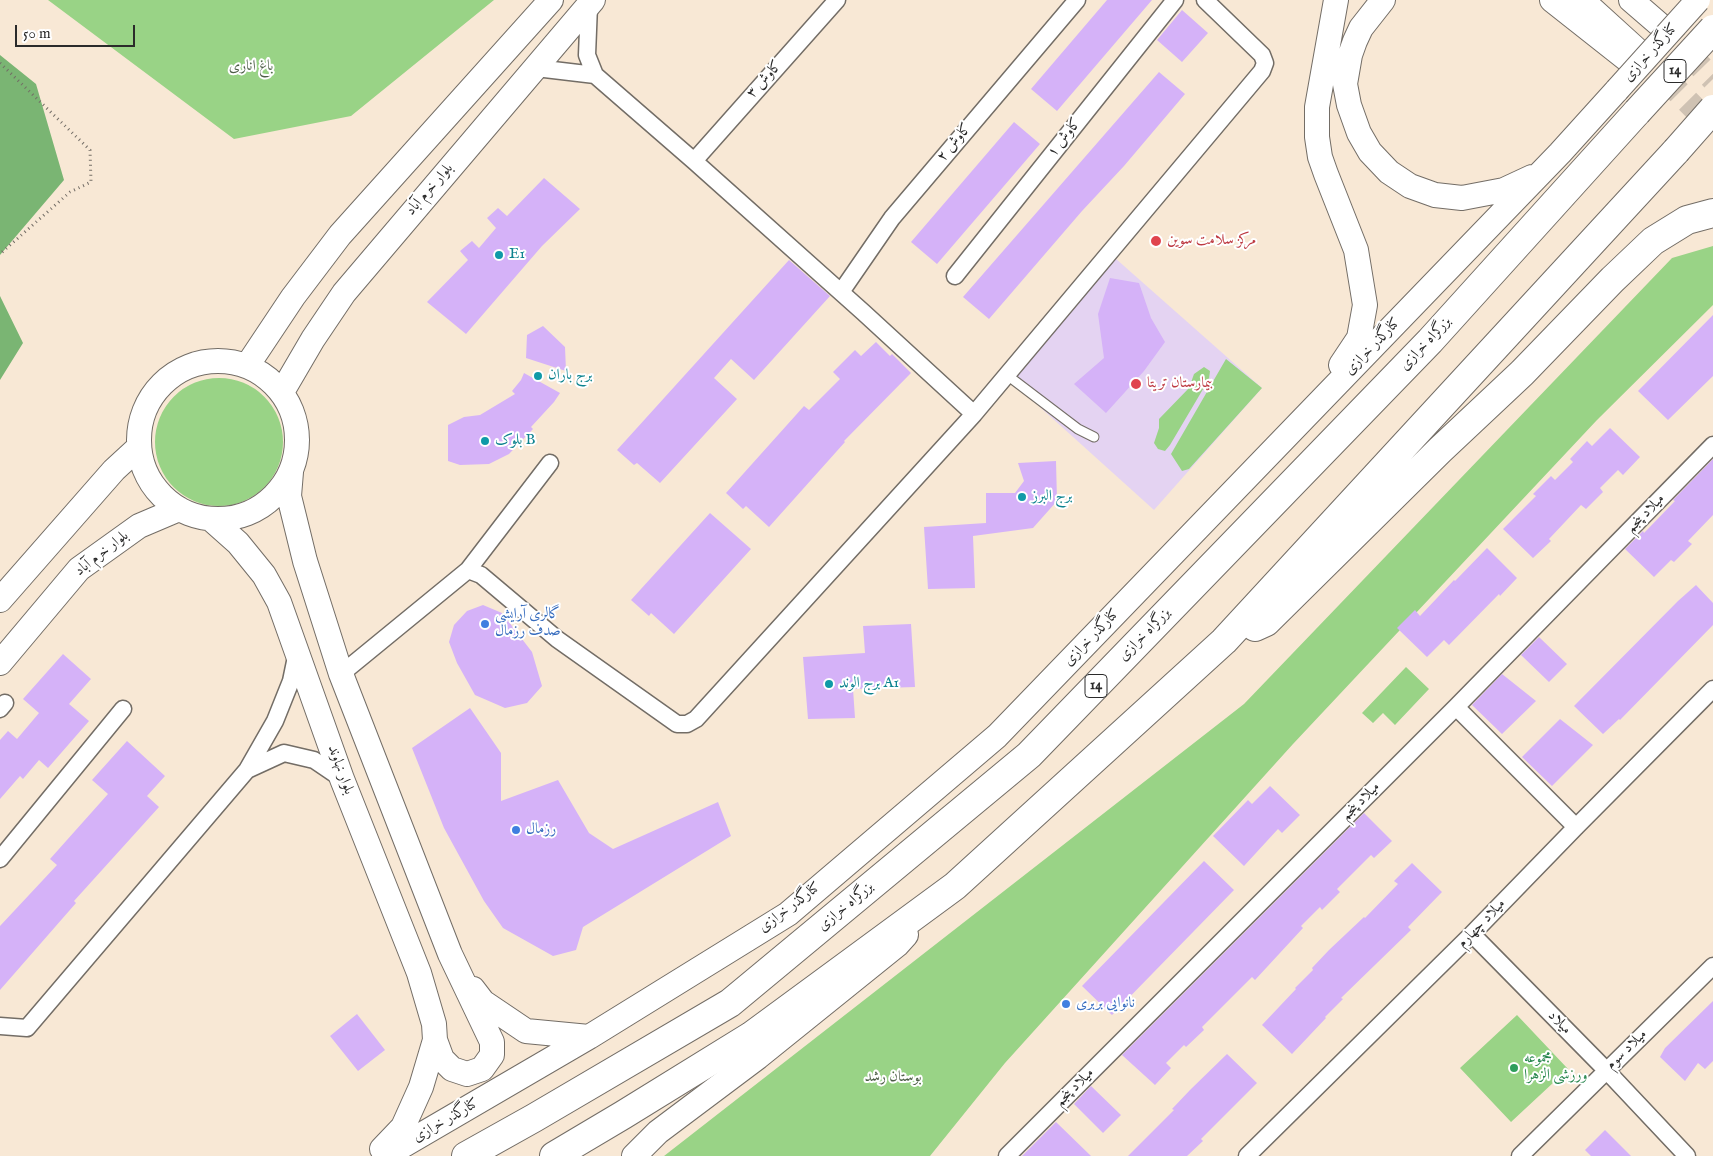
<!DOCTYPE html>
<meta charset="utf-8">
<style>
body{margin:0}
#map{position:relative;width:1713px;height:1156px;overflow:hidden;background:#f8e8d5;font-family:"IM FELL English",serif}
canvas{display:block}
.scale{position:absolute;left:15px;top:25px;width:120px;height:22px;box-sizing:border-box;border:2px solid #2b2b2b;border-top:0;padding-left:6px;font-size:15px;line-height:18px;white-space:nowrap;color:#2b2b2b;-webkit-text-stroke:4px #fff;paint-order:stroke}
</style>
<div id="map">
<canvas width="1713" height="1156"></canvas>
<div class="scale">50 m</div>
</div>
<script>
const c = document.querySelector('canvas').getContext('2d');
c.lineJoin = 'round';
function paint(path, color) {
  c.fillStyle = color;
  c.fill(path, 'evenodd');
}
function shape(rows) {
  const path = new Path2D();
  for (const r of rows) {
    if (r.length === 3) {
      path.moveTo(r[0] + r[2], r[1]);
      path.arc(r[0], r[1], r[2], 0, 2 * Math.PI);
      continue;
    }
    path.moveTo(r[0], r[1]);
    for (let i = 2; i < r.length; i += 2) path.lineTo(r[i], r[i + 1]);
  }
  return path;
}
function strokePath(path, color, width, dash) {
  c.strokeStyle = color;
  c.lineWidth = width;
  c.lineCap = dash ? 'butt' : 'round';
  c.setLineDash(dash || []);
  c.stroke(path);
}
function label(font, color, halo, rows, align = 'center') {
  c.font = font + ' "IM FELL English",Amiri,serif';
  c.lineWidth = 4;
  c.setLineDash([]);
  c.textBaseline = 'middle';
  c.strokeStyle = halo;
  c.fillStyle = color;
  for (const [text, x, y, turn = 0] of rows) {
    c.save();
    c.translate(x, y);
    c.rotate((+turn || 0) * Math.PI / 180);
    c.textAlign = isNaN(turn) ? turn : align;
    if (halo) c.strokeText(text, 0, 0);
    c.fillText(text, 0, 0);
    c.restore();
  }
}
paint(shape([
 [1115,258,1262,388,1154,510,1011,381]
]), '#e4d3f2');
paint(shape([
 [48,0,494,0,351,116,234,139],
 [1713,246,1713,305,1597,420,1293,744,1005,1063,930,1156,664,1156,1244,704,1672,258],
 [1226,359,1262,388,1189,469,1182,471,1171,454],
 [1204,367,1210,371,1209,379,1170,445,1165,451,1158,449,1154,443,1159,428,1159,419,1189,388,1194,374],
 [219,442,64],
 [1406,667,1429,689,1395,725,1383,713,1373,723,1362,713],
 [1517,1015,1568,1069,1511,1122,1460,1068]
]), '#99d386');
paint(shape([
 [0,55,36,84,64,180,0,255],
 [0,296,23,343,0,380]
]), '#7ab573');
paint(shape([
 [1107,0,1152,0,1057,111,1031,89],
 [1182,10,1208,33,1182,62,1157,40],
 [1159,72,1185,94,1124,166,1082,211,989,319,963,297],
 [1014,122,1040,144,937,264,911,242],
 [544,178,580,209,542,246,466,334,427,302,468,260,460,251,472,241,479,248,496,228,487,218,498,208,507,216],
 [789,260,830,296,754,380,731,359,714,378,737,399,660,483,637,463,634,465,617,450],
 [1110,278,1139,283,1151,318,1165,342,1144,371,1106,413,1074,384,1104,358,1098,314],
 [1713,315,1713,376,1668,420,1638,391],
 [543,326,565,347,566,371,526,358,527,335],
 [876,342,890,356,892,354,911,373,844,441,845,442,769,527,746,506,743,509,726,493,804,406,809,410,840,379,833,372,855,350,861,356],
 [524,373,560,393,554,402,531,427,533,429,509,454,489,464,460,465,448,461,448,425,464,417,480,415,515,394,512,391,521,380],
 [1610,428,1640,457,1623,475,1618,470,1600,488,1603,492,1586,509,1581,505,1549,539,1551,541,1533,558,1503,529,1536,496,1533,494,1551,476,1555,480,1573,462,1570,459,1587,441,1592,446],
 [1713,459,1713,515,1688,541,1692,544,1674,562,1671,560,1654,577,1625,549,1643,531,1644,533,1675,501,1673,500],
 [1056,461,1057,501,1033,528,973,536,975,588,928,589,924,527,986,523,986,493,1015,493,1024,481,1018,463],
 [710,513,751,549,674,634,651,613,649,616,631,600],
 [1487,548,1517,578,1500,596,1499,594,1449,645,1444,640,1427,657,1397,628,1415,610,1420,616,1454,580,1455,581],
 [1696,585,1713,603,1713,625,1620,720,1619,719,1603,734,1574,706,1678,601],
 [483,605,502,613,532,652,542,686,527,703,505,708,475,695,457,663,449,642,454,625,467,611],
 [911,624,915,687,853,689,855,718,808,719,803,657,865,653,863,626],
 [1539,637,1567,664,1549,682,1521,655],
 [63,654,91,679,69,704,89,721,48,768,39,760,23,779,20,776,0,799,0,740,8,731,17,739,39,713,23,699],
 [1502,674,1536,701,1502,734,1472,705],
 [470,708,501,753,501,801,558,780,589,833,613,849,718,802,731,836,583,927,576,950,553,956,503,928,484,901,444,828,412,748],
 [1560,719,1593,745,1552,786,1522,757],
 [127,741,165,776,147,796,159,807,74,901,76,903,0,990,0,926,57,865,50,859,108,794,92,780],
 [1270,786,1300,815,1282,833,1278,829,1244,866,1213,836,1248,800,1252,804],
 [1364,813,1392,841,1374,858,1371,855,1337,889,1340,892,1322,910,1320,907,1301,926,1303,928,1255,980,1252,977,1202,1027,1204,1030,1186,1047,1184,1045,1166,1063,1171,1068,1155,1085,1122,1055],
 [1204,861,1234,890,1112,1015,1082,986],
 [1412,863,1442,892,1408,927,1411,930,1341,998,1343,999,1325,1017,1326,1018,1292,1054,1262,1025,1296,989,1295,988,1313,970,1312,968,1329,950,1364,917,1365,918,1398,884,1394,881],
 [1713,1001,1713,1061,1705,1069,1698,1063,1685,1081,1660,1057,1665,1048],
 [357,1014,385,1050,358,1071,330,1036],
 [1227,1054,1257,1083,1201,1139,1203,1141,1187,1156,1128,1156,1174,1110,1172,1109,1190,1090],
 [1091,1086,1121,1115,1103,1133,1074,1104],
 [1056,1122,1091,1156,1022,1156],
 [1605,1130,1631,1156,1591,1156,1585,1150]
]), '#d5b2f8');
strokePath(shape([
 [1660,25,1713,79],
 [1637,50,1713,127]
]), '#cfc2b3', 24, [24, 12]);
const lane = shape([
 [1007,375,1078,429,1094,437]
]);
const street = shape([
 [589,5,587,55,595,75,694,161,863,312,974,414],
 [536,68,595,75],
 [694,161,837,0],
 [955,276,1175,0],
 [841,292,892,218,1077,0],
 [468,570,481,575,557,639,677,724,687,724,696,719,974,414,1262,71,1265,63,1262,55,1205,0],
 [297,652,291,681,275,721,247,770,284,753,314,760,342,779],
 [341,674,468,570,550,463],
 [1456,707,1576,827],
 [0,709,5,703],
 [0,859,123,709],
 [1472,934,1606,1070,1687,1156],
 [0,1026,27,1028,247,770],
 [1007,1156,1456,707,1713,445],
 [1247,1156,1472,934,1576,827,1713,689],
 [1520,1156,1713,966]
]);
const secondary = shape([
 [1336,0,1317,107,1317,137,1320,157,1326,174,1356,250,1365,305,1359,338,1341,365],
 [1383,0,1361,28,1355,41,1350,55,1345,84,1349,105,1359,133,1370,152,1389,172,1410,186,1435,195,1462,198,1504,190,1532,177],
 [1552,0,1628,60],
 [1582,0,1637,50],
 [1631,0,1660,25],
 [218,440,79],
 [247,366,293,297,340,235,551,0],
 [282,392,313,339,344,293,593,0],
 [211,519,238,543,264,575,279,602,342,779,419,973,434,1024,435,1040,442,1059,452,1069,467,1074,482,1069,492,1055,492,1042,450,954,341,674,305,561,289,496,291,472],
 [0,600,114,470,139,447],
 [0,663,79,569,139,526,179,509],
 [473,989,483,1002,526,1031,589,1037],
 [382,1149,403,1127,421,1087,435,1040],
 [385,1156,589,1037,788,914,997,736,1560,153,1617,90],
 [634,1156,658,1132,758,1057,897,945,906,935]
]);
const highway = shape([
 [1255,627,1266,622,1440,450,1522,373,1613,279,1653,241,1687,220,1713,213],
 [466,1156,534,1118,730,1003,1029,755,1430,341,1637,112],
 [554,1156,623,1115,751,1036,955,886,1224,641,1676,151]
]);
strokePath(lane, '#736d66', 11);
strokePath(street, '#736d66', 19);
strokePath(secondary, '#736d66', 26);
strokePath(highway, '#736d66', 30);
strokePath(shape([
 [0,63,90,150,91,182,70,192,0,254]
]), '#736d66', 3, [1, 4]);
strokePath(lane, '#fff', 9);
strokePath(street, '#fff', 16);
strokePath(secondary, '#fff', 24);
strokePath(highway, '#fff', 28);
const secondaryBridge = shape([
 [1617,90,1698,0]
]);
const highwayBridge = shape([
 [1637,112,1713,29],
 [1676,151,1713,109]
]);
strokePath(secondaryBridge, '#736d66', 26, []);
strokePath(highwayBridge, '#736d66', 30, []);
strokePath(secondaryBridge, '#fff', 24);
strokePath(highwayBridge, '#fff', 28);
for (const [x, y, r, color] of [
 [1156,241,6,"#e0444e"],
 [499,255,5,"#0f9aa8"],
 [538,376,5,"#0f9aa8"],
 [1136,384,6,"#e0444e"],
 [485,441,5,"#0f9aa8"],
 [1022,497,5,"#0f9aa8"],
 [485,624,5,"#3f7fe0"],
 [829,684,5,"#0f9aa8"],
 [516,830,5,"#3f7fe0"],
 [1066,1004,5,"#3f7fe0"],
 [1514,1068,5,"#2e9e5b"]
]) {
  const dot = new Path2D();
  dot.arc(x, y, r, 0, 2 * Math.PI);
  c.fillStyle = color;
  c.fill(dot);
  strokePath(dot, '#fff', 2);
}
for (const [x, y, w] of [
 [1675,71,22],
 [1096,686,22]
]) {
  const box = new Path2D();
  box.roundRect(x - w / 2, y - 11.5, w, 23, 4);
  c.fillStyle = '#fff';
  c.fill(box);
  strokePath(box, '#2b2b2b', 1);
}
label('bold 14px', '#2b2b2b', null, [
 ["14",1675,71],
 ["14",1096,686]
]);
label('15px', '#2b2b2b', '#fff', [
 ["کنارگذر خرازی",1651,53,-48],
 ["کاوش ۳",765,80,-48],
 ["کاوش ۱",1065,138,-52],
 ["کاوش ۲",955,143,-50],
 ["بلوار خرم آباد",430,190,-49],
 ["بزرگراه خرازی",1426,344,-47],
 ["کنارگذر خرازی",1373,347,-46],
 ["میلاد پنجم",1646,514,-46],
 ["بلوار خرم آباد",102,554,-38],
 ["بزرگراه خرازی",1145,635,-46],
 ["کنارگذر خرازی",1092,638,-46],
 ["بلوار نهاوند",340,770,70],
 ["میلاد پنجم",1361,802,-45],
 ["بزرگراه خرازی",846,907,-40],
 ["کنارگذر خرازی",790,908,-37],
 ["میلاد چهارم",1482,924,-46],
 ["میلاد",1559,1023,45],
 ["میلاد سوم",1627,1050,-44],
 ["میلاد پنجم",1075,1088,-45],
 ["کنارگذر خرازی",446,1121,-30]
]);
label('15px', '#4c5d46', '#fff', [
 ["باغ اناری",251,67],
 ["بوستان رشد",893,1078]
]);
label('15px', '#be3a42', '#fff', [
 ["مرکز سلامت سوین",1167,241],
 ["بیمارستان تریتا",1147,384]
], 'left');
label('15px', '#0d838f', '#fff', [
 ["E1",509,255],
 ["برج باران",548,376],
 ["بلوک B",495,441],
 ["برج البرز",1032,497],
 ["برج الوند A1",839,684]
], 'left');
label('15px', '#366cbe', '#fff', [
 ["گالری آرایشی",495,615],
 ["صدف رزمال",495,632],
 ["رزمال",526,830],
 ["نانوایی بربری",1076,1004]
], 'left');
label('15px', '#27864d', '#fff', [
 ["مجموعه",1524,1059],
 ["ورزشی الزهرا",1524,1076]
], 'left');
</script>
